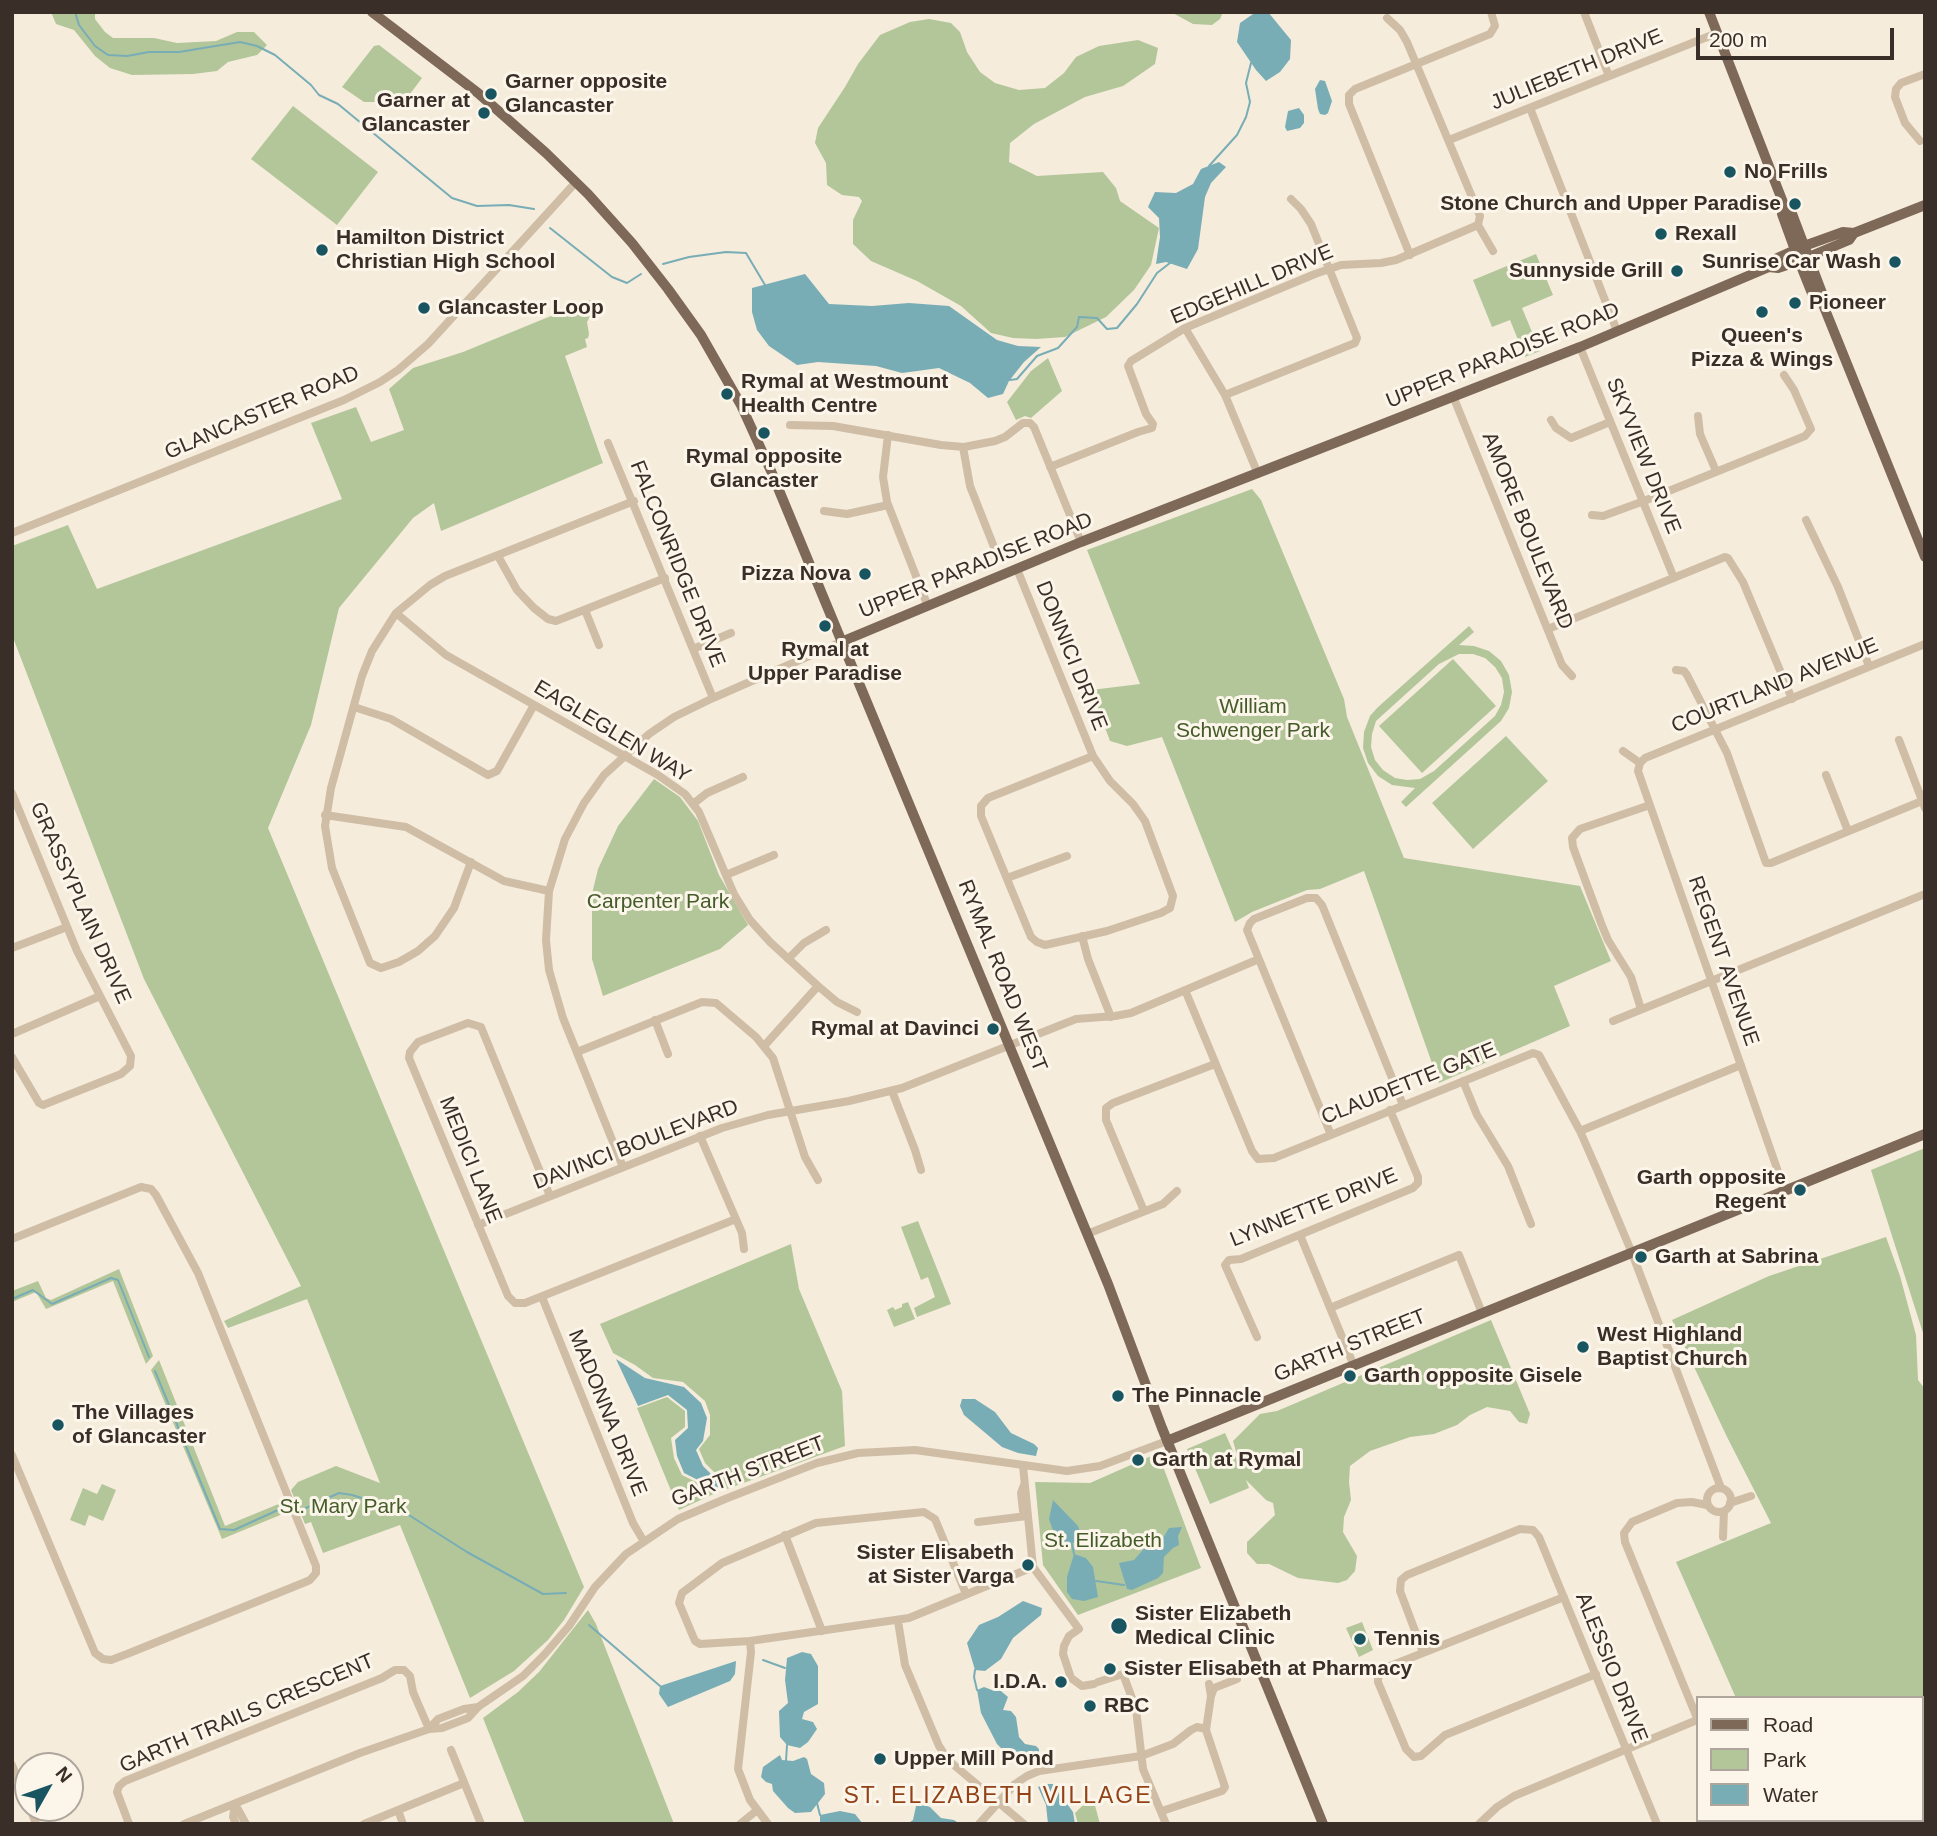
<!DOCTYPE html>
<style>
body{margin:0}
#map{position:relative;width:1937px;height:1836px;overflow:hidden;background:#f5ecdc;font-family:Helvetica,sans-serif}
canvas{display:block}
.frame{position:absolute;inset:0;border:14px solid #3a2f28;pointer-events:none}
.legend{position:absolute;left:1696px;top:1696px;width:228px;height:126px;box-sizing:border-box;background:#fcf5ea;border:2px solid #aea69c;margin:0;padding:9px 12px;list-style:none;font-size:21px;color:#3a2f28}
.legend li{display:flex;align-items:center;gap:14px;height:35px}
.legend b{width:35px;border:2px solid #aea69c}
.north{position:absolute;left:14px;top:1752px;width:70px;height:70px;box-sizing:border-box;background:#fcf5ea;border:2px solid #aea69c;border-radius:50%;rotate:50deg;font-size:19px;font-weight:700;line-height:28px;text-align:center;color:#3a2f28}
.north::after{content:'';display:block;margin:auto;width:24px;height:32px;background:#185561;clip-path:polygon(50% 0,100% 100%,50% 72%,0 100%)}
.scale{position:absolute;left:1696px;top:28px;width:198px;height:32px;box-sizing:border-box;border:4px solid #3a2f28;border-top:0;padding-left:9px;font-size:21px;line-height:24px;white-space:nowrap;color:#3a2f28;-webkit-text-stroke:5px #fcf5ea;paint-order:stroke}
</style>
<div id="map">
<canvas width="1937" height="1836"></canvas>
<div class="frame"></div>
<ul class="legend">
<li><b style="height:9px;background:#7e6857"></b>Road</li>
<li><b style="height:19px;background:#b3c69a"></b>Park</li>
<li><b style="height:19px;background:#78adb6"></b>Water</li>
</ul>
<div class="north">N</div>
<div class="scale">200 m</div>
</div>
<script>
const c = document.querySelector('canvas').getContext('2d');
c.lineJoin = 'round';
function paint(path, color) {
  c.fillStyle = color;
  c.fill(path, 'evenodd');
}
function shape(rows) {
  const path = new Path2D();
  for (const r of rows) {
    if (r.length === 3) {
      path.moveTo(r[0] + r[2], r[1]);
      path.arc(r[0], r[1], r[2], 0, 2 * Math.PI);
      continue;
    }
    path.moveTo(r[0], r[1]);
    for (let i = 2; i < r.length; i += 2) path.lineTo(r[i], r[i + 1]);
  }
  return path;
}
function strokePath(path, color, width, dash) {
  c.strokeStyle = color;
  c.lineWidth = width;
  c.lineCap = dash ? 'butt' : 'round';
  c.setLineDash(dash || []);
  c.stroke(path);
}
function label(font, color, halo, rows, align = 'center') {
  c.font = font + ' Helvetica,sans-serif';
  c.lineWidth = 6;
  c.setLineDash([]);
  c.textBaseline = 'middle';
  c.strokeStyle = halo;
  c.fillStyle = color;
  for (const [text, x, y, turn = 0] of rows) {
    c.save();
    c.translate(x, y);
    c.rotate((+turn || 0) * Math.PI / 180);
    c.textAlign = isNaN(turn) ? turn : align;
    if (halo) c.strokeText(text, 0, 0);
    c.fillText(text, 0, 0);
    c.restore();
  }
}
paint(shape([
 [51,12,95,12,95,19,105,32,113,38,154,38,177,43,216,41,237,32,254,32,267,45,257,55,228,62,217,71,193,74,132,75,110,68,95,56,74,30,56,24],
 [1171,12,1223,12,1220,19,1212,25,1193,24],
 [929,19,951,23,960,32,967,52,980,72,995,83,1019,90,1045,88,1064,73,1076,57,1099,46,1138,40,1158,48,1155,64,1123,86,1085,97,1034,124,1010,143,1009,162,1037,176,1103,172,1116,188,1120,201,1159,228,1151,265,1134,290,1106,317,1065,337,1036,339,1013,338,991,333,961,306,917,281,871,261,853,244,853,220,862,201,859,197,842,195,827,185,826,163,815,143,818,128,845,87,858,64,880,35,910,22],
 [379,45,422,78,410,94,391,102,364,102,342,87,374,46],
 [293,106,378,172,337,225,251,159],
 [1536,254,1553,295,1522,308,1540,351,1525,357,1510,320,1492,327,1473,280],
 [590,300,598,301,587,322,589,334,588,338,585,339,587,347,565,356,603,463,441,531,434,503,413,518,339,608,311,725,268,828,584,1587,564,1620,548,1640,514,1671,470,1698,400,1525,323,1553,311,1522,305,1524,291,1490,298,1482,336,1466,380,1483,307,1299,228,1328,224,1321,301,1286,144,979,12,635,12,546,68,525,97,589,342,499,311,423,356,407,371,442,404,430,389,389,413,368,463,352],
 [1048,358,1062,391,1031,418,1025,416,1016,420,1007,402,1031,371],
 [1252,489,1261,500,1344,699,1347,717,1404,858,1580,886,1611,961,1554,986,1570,1026,1439,1083,1364,871,1320,889,1307,890,1252,912,1235,922,1162,737,1127,746,1110,741,1091,690,1140,684,1087,550],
 [1469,626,1474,632,1459,645,1474,646,1489,651,1501,661,1509,675,1512,692,1509,708,1501,721,1406,807,1401,802,1415,788,1392,785,1378,776,1368,763,1363,748,1364,732,1370,716,1377,708],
 [1459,654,1473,654,1485,658,1495,667,1502,678,1504,692,1501,705,1495,716,1434,771,1420,779,1407,780,1395,778,1383,770,1375,760,1371,747,1372,734,1376,721,1439,664],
 [1453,659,1496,706,1422,773,1379,726],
 [1506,736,1548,781,1473,849,1432,803],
 [654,779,680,797,698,821,719,875,748,925,720,949,603,996,592,959,592,894,598,869,618,826],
 [1925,1148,1925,1375,1923,1373,1923,1333,1871,1170],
 [918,1221,951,1304,917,1317,914,1308,935,1297,928,1277,921,1280,901,1227],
 [1886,1237,1900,1276,1916,1335,1918,1380,1925,1389,1925,1824,1701,1824,1699,1820,1921,1820,1921,1698,1736,1698,1676,1562,1771,1523,1727,1437,1672,1320,1769,1276],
 [791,1244,799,1289,842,1391,845,1446,727,1489,722,1480,705,1463,699,1449,710,1435,710,1415,705,1401,683,1382,653,1378,635,1365,613,1353,600,1324],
 [119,1269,153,1356,146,1364,113,1281,46,1309,36,1292,12,1302,12,1291,38,1281,46,1298,51,1300],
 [908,1302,915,1319,894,1327,887,1310,893,1307,895,1310,902,1307,902,1304],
 [1491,1320,1530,1414,1527,1424,1519,1422,1510,1411,1487,1407,1470,1415,1457,1425,1434,1434,1410,1437,1370,1451,1350,1466,1349,1482,1351,1500,1344,1517,1343,1532,1357,1556,1355,1571,1347,1580,1338,1583,1298,1578,1269,1564,1257,1564,1247,1553,1247,1542,1275,1515,1273,1503,1266,1500,1246,1480,1249,1488,1210,1504,1187,1449,1225,1433,1241,1469,1233,1441,1260,1414,1277,1411],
 [159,1360,225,1526,286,1501,290,1511,222,1539,151,1370],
 [667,1397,685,1411,685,1427,671,1438,674,1458,682,1475,708,1488,720,1491,679,1510,637,1408],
 [1158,1453,1201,1568,1078,1615,1043,1565,1035,1482,1090,1483],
 [102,1484,116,1490,103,1521,89,1515,85,1526,70,1520,83,1488,97,1494],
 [588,1610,596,1624,674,1824,525,1824,483,1718,518,1692,539,1672],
 [1362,1622,1373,1650,1359,1657,1346,1628],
 [1087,1801,1090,1804,1094,1802,1100,1824,1078,1824,1075,1813]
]), '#b3c69a');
paint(shape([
 [1256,12,1268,12,1291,40,1290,59,1280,72,1266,81,1256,70,1237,42,1240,23],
 [1320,80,1325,81,1332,101,1328,113,1325,115,1320,114,1318,109,1315,89],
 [1299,108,1304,115,1304,123,1300,128,1287,131,1285,127,1288,111],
 [1219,162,1226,167,1211,183,1205,197,1198,249,1187,269,1166,262,1156,264,1160,237,1159,218,1148,207,1155,192,1176,193,1193,184,1201,169],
 [805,274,829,304,872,306,909,303,949,306,997,340,1018,346,1041,347,1024,362,1009,381,1003,394,988,398,970,383,939,368,902,373,876,366,818,362,797,365,769,346,757,330,752,312,752,288],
 [616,1359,645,1378,684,1387,701,1403,707,1418,703,1441,696,1450,703,1466,725,1488,712,1487,684,1473,677,1456,675,1440,688,1428,687,1410,668,1395,638,1406],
 [962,1399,975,1399,995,1412,1011,1433,1034,1444,1038,1448,1036,1456,1018,1453,1002,1447,964,1415,960,1406],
 [1053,1500,1078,1526,1080,1532,1078,1541,1063,1547,1056,1539,1049,1519],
 [1182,1527,1178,1536,1179,1545,1173,1548,1164,1557,1163,1573,1158,1578,1132,1590,1127,1589,1119,1563,1134,1560,1149,1543,1157,1545,1160,1543,1169,1528],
 [1074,1554,1086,1558,1093,1567,1098,1597,1084,1601,1072,1599,1067,1592,1067,1577],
 [1023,1601,1042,1608,1041,1615,1013,1638,1001,1659,985,1671,975,1670,967,1643,979,1625,998,1617],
 [802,1652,811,1654,818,1666,818,1704,804,1712,802,1719,813,1722,817,1729,808,1742,800,1748,787,1745,780,1737,779,1711,788,1703,785,1680,787,1658],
 [736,1661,735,1674,730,1681,668,1707,659,1694,660,1686],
 [995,1686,1008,1697,1003,1710,1011,1711,1016,1717,1019,1737,1025,1744,1036,1746,1039,1749,1039,1756,1030,1760,1003,1750,997,1744,981,1713,977,1690,984,1687,992,1690],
 [780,1755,782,1760,793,1761,804,1757,807,1759,811,1774,824,1783,825,1794,811,1812,795,1813,788,1808,773,1791,772,1784,766,1782,761,1777,763,1767],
 [1045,1784,1053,1784,1073,1812,1075,1824,1048,1824,1046,1805,1038,1787],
 [921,1804,930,1807,941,1818,954,1820,960,1824,907,1824,913,1820,916,1806],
 [840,1811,855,1814,863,1824,820,1823,820,1815]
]), '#78adb6');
strokePath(shape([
 [75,12,79,25,95,46,108,55,127,56,149,52,179,52,240,42,257,46,275,55,311,85,319,95,338,104,452,198,477,206,509,205,534,209],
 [1209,166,1237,135,1246,117,1250,102,1246,83,1251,63],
 [550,228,612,277,627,283,641,274],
 [663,264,689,257,726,252,746,253,765,285],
 [1010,380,1017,379,1037,356,1058,348,1077,327,1079,317,1097,318,1107,329,1117,328,1137,304,1157,273,1170,263],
 [12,1299,33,1290,52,1304,111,1278,118,1280,149,1357],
 [155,1371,220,1529,234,1530,278,1510],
 [306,1508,339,1493,352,1495,401,1510,467,1552,543,1594,566,1593],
 [1072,1544,1074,1554],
 [1096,1581,1124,1585],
 [589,1625,660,1686],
 [763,1660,785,1668],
 [975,1670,974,1677,977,1690],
 [786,1761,787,1745],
 [817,1803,820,1815]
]), '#78adb6', 2);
strokePath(shape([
 [1584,12,1609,76],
 [1387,18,1400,30,1407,42,1480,216,1478,225],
 [1530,108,1617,331],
 [1449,140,1717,33],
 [1920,141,1905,123,1895,97,1896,89,1901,83,1925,74],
 [1478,225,1493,251],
 [1410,255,1349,104,1349,95,1355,89,1490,34,1495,26,1491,12],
 [1185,328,1225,395,1258,474],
 [1580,347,1674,578],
 [1225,395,1355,343,1357,338,1311,224,1301,209,1291,199],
 [1453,396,1562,665,1572,676],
 [1698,416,1700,434,1716,471],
 [1551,420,1556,428,1571,438,1610,422],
 [790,425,833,426,941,445,964,447,995,441,1005,437,1023,423,1030,423,1034,427,1081,542],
 [888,435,883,477,887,502,927,604],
 [608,443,713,698],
 [963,447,970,486,994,547],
 [1050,467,1138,432,1152,428,1153,424,1146,414,1128,366,1131,361,1185,328,1315,274,1341,265,1381,263,1396,260,1478,225],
 [824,511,847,514,888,505],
 [1592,515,1603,516,1644,501,1805,436,1811,429,1794,390,1784,375],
 [1806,520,1838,587,1869,666],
 [12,533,344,400,380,382,398,370,428,344,576,182],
 [498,556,517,590,534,608,548,619,556,621,665,578],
 [1017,569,1093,756,1110,781,1133,804,1145,821,1173,896,1170,908,1161,913,1107,931,1045,945,1037,942,1031,937,981,816,981,806,988,798,1093,756],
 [585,610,599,645],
 [396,613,446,655,658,775,685,794,699,812,734,894,750,920,770,942,818,986,837,1002,857,1012],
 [1548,629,1725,557,1728,558,1743,582,1792,699],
 [693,649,731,633],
 [1676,670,1684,671,1687,675,1727,753,1766,863,1771,863,1922,801],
 [354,707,391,719,488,775,497,771,534,705],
 [1899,740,1925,808],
 [1623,751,1640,763],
 [1640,763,1638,771,1781,1180,1783,1191],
 [1640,763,1645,758,1925,644],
 [1826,775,1848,831],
 [12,793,77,951,131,1056,130,1066,121,1074,43,1105,39,1103,12,1057],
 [693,804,707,793,743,777],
 [325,815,406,827,504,881,549,891],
 [471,862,454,908,435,936,418,951,399,962,381,968,370,963,332,868,325,826,331,788,362,676,372,651,396,613,430,585,445,576,634,501],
 [726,875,774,855],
 [1007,878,1067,856],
 [1082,936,1088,959,1111,1017],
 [12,948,67,927],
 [788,959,804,943,826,930],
 [1185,990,1252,1151,1258,1159,1274,1158,1533,1053,1539,1055,1580,1131,1598,1172,1632,1253,1721,1488],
 [1641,1009,1631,977,1608,940,1601,923,1573,847,1572,838,1580,829,1650,805],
 [655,1020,668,1054],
 [1613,1021,1925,894],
 [12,1034,100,996],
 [765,1045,818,986],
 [577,1052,702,1002,716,1003,756,1037,773,1058,805,1157,818,1180],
 [1463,1081,1477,1115,1508,1166,1531,1224],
 [892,1091,915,1150,921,1170],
 [1580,1131,1741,1065],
 [1331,1135,1247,930,1250,923,1254,919,1307,898,1316,898,1322,905,1403,1105],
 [700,1136,742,1233,744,1249],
 [623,1167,563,1018,549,970,546,940,549,891,565,839,584,803,604,775,649,734,674,717,713,698,841,642],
 [550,1196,481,1027,468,1023,418,1042,410,1052,409,1058,508,1296,515,1303,525,1303,736,1219],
 [1144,1211,1106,1120,1106,1108,1113,1103,1215,1064],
 [478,1225,722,1128,768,1115,849,1101,902,1088,1076,1019,1115,1016,1131,1013,1259,959],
 [1087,1234,1163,1204,1177,1191],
 [1300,1235,1354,1366],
 [12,1239,141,1187,151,1189,156,1195,198,1273,316,1566,316,1573,310,1580,303,1583,127,1654,111,1660,103,1659,95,1653,12,1455],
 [542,1297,633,1523,643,1540],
 [1330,1308,1459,1255,1482,1313],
 [1257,1337,1225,1265,1229,1260,1241,1259,1413,1188,1418,1183,1418,1177,1390,1110],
 [1023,1466,1033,1567,1079,1629,1069,1636,1064,1646,1063,1654,1071,1678,1082,1686,1094,1684],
 [1024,1485,1021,1493,1023,1511,1027,1516],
 [1719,1500,12],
 [1730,1503,1751,1496],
 [978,1522,1027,1516],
 [785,1535,822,1631],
 [1723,1537,1724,1511],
 [966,1594,935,1519,924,1512,816,1523,722,1563,682,1593,679,1603,695,1641,700,1644,750,1641,909,1618,1033,1567],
 [1564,1597,1385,1668,1378,1678,1378,1682,1406,1749,1414,1757,1421,1756,1445,1735,1596,1674],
 [898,1621,905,1665,939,1746,948,1760,1024,1824],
 [750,1641,751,1652,738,1769,750,1800,768,1824],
 [1423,1652,1400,1591,1401,1580,1407,1575,1520,1529,1533,1530,1539,1537,1657,1824],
 [1098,1682,1123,1674,1136,1709,1143,1769,1166,1824],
 [1211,1696,1214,1688,1237,1679],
 [1697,1718,1625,1542,1624,1533,1632,1522,1677,1503,1692,1502,1707,1505],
 [429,1729,438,1719,464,1709,478,1707],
 [451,1750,481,1824],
 [12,1765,28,1804],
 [30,1808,36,1824],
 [398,1810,403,1824],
 [1162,1811,1222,1791,1225,1787,1206,1730,1211,1696,1209,1684],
 [129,1824,117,1792,119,1786,125,1781,382,1678,395,1670,404,1670,410,1676,413,1692,429,1729],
 [184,1824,360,1753,429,1729,442,1728,468,1718,478,1707,523,1676,544,1655,569,1626,595,1587,626,1554,678,1519,725,1499,817,1463,858,1453,915,1450,1067,1471,1100,1466,1167,1441],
 [236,1824,233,1817,235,1804,246,1824],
 [364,1824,464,1783],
 [740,1824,756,1811],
 [979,1824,1015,1784,1027,1776,1039,1771,1141,1756,1173,1744,1191,1730,1197,1727,1206,1729],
 [1479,1824,1497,1807,1514,1796,1697,1720]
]), '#cfbda6', 8);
strokePath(shape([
 [372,12,478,93,546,153,588,194,632,243,668,289,701,335,741,405,771,471,1108,1284,1162,1428,1323,1824],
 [1709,12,1784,205,1791,211,1822,293,1822,302,1925,557],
 [1784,205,1782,214,1799,261,1813,296,1822,302],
 [1769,267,1775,259,1804,246,1843,232,1854,233],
 [841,642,1081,542,1580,347,1769,267,1778,268,1799,261,1849,240,1854,233,1925,205],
 [1167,1441,1925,1134]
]), '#7e6857', 10);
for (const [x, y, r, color] of [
 [491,94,7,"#185561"],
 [484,113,7,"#185561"],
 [1730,172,7,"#185561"],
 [1795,204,7,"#185561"],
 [1661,234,7,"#185561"],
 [322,250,7,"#185561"],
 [1895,262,7,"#185561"],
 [1677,271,7,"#185561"],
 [1795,303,7,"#185561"],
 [424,308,7,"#185561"],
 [1762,312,7,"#185561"],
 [727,394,7,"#185561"],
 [764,433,7,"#185561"],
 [865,574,7,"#185561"],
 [825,626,7,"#185561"],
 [993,1029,7,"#185561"],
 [1800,1190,7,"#185561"],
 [1641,1257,7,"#185561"],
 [1583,1347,7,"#185561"],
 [1350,1376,7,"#185561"],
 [1118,1396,7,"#185561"],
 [58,1425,7,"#185561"],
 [1138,1460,7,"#185561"],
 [1028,1565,7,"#185561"],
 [1119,1626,9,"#185561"],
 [1360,1639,7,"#185561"],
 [1110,1669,7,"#185561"],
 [1061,1682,7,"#185561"],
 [1090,1706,7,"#185561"],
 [880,1759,7,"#185561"]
]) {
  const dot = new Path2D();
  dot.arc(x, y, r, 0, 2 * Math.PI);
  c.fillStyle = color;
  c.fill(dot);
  strokePath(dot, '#fcf5ea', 2.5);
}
label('21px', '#3a2f28', '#fcf5ea', [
 ["JULIEBETH DRIVE",1577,70,-22],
 ["EDGEHILL DRIVE",1252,285,-23],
 ["UPPER PARADISE ROAD",1503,356,-22],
 ["GLANCASTER ROAD",262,413,-23],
 ["SKYVIEW DRIVE",1643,456,68],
 ["AMORE BOULEVARD",1527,531,68],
 ["FALCONRIDGE DRIVE",677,564,68],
 ["UPPER PARADISE ROAD",976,566,-22],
 ["DONNICI DRIVE",1071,656,68],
 ["COURTLAND AVENUE",1775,686,-22],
 ["EAGLEGLEN WAY",612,732,31],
 ["GRASSYPLAIN DRIVE",80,903,66],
 ["REGENT AVENUE",1723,961,71],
 ["RYMAL ROAD WEST",1002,976,68],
 ["CLAUDETTE GATE",1409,1084,-22],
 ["DAVINCI BOULEVARD",636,1145,-21],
 ["MEDICI LANE",470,1160,68],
 ["LYNNETTE DRIVE",1314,1208,-22],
 ["GARTH STREET",1350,1346,-22],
 ["MADONNA DRIVE",607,1413,68],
 ["GARTH STREET",748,1472,-21],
 ["ALESSIO DRIVE",1611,1668,68],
 ["GARTH TRAILS CRESCENT",247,1714,-23]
]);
label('bold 21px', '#3a2f28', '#fcf5ea', [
 ["Garner opposite",505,82],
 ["Glancaster",505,106],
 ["Garner at",470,101,"right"],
 ["Glancaster",470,125,"right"],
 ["No Frills",1744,172],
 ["Stone Church and Upper Paradise",1781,204,"right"],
 ["Rexall",1675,234],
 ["Hamilton District",336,238],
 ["Christian High School",336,262],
 ["Sunrise Car Wash",1881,262,"right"],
 ["Sunnyside Grill",1663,271,"right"],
 ["Pioneer",1809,303],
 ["Glancaster Loop",438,308],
 ["Queen's",1762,336,"center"],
 ["Pizza & Wings",1762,360,"center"],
 ["Rymal at Westmount",741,382],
 ["Health Centre",741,406],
 ["Rymal opposite",764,457,"center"],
 ["Glancaster",764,481,"center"],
 ["Pizza Nova",851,574,"right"],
 ["Rymal at",825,650,"center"],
 ["Upper Paradise",825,674,"center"],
 ["Rymal at Davinci",979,1029,"right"],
 ["Garth opposite",1786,1178,"right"],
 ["Regent",1786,1202,"right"],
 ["Garth at Sabrina",1655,1257],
 ["West Highland",1597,1335],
 ["Baptist Church",1597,1359],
 ["Garth opposite Gisele",1364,1376],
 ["The Pinnacle",1132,1396],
 ["The Villages",72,1413],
 ["of Glancaster",72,1437],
 ["Garth at Rymal",1152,1460],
 ["Sister Elisabeth",1014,1553,"right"],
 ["at Sister Varga",1014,1577,"right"],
 ["Sister Elizabeth",1135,1614],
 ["Medical Clinic",1135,1638],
 ["Tennis",1374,1639],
 ["Sister Elisabeth at Pharmacy",1124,1669],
 ["I.D.A.",1047,1682,"right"],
 ["RBC",1104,1706],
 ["Upper Mill Pond",894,1759]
], 'left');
label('21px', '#445c29', '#fcf5ea', [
 ["William",1253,707],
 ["Schwenger Park",1253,731],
 ["Carpenter Park",658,902],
 ["St. Mary Park",343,1507],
 ["St. Elizabeth",1103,1541]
]);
c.letterSpacing = '2px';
label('23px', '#934117', '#fcf5ea', [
 ["ST. ELIZABETH VILLAGE",998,1797]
]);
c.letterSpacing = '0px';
</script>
